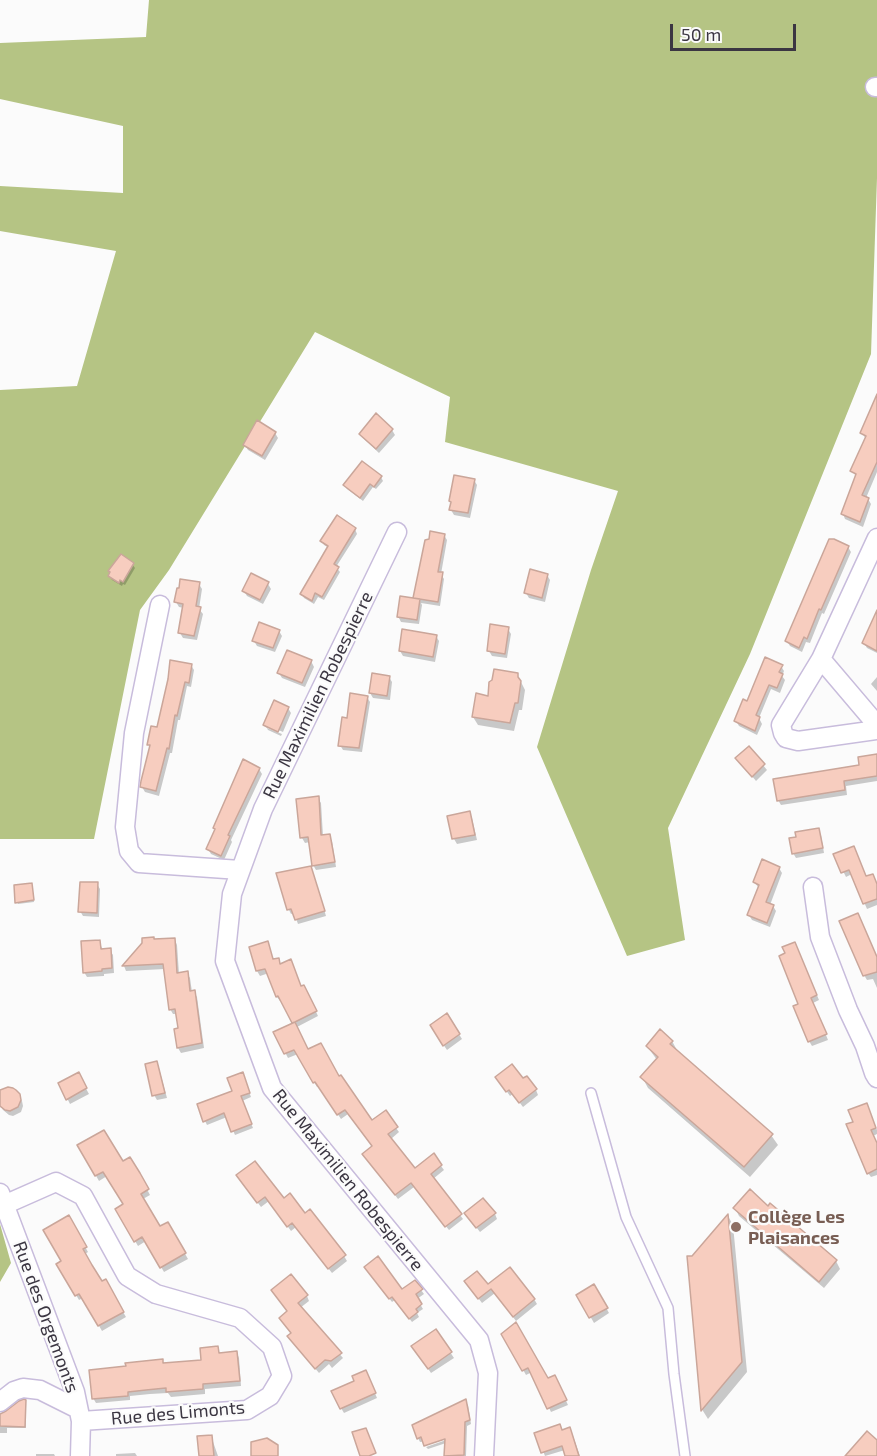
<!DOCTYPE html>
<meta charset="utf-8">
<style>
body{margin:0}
#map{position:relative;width:877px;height:1456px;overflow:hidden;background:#fbfbfb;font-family:"Exo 2",sans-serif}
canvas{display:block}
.scale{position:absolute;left:670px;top:24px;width:126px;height:27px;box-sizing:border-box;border:3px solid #3b3642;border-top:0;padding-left:8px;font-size:18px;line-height:21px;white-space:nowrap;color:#3b3642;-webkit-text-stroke:4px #fbfbfb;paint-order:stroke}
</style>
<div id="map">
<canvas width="877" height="1456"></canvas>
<div class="scale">50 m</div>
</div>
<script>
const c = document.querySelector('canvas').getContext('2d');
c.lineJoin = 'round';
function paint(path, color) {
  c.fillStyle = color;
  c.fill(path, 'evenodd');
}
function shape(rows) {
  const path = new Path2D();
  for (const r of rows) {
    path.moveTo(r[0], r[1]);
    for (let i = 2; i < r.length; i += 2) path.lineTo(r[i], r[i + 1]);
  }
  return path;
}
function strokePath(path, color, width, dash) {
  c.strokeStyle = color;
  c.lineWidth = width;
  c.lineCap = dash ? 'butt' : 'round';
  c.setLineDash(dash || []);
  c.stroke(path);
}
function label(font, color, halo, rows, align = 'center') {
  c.font = font + ' "Exo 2",sans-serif';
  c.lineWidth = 4.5;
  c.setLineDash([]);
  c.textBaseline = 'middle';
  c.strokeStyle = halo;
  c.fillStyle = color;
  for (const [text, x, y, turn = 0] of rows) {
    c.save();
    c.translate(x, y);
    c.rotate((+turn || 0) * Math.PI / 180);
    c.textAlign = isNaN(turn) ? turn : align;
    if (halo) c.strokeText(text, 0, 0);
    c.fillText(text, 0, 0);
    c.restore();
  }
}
paint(shape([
 [149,0,877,0,877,178,871,354,750,654,668,828,685,940,627,956,537,747,591,570,618,491,445,442,450,397,315,332,169,570,140,610,94,839,0,839,0,390,77,386,116,251,0,231,0,186,123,193,123,126,0,99,0,43,146,37],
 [0,1224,11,1263,0,1282]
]), '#b5c484');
paint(shape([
 [877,413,877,472,866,498,868,499,871,504,863,527,845,519,843,514,857,477,852,471,866,439,862,433],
 [392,430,395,435,379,453,364,439,361,434],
 [275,433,278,438,265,460,248,450,245,445],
 [381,477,383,481,376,489,373,487,363,501,347,489,345,486],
 [474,480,477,485,470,518,454,515,451,510,452,504,450,501],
 [355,529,357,534,336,567,340,572,324,600,318,597,314,604,304,598,302,594,329,548,324,545,322,541],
 [444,535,447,540,441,574,444,579,440,606,421,603,422,605,419,624,401,622,398,616,416,600,430,541],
 [831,539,848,547,851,552,824,614,822,613,810,643,806,642,802,652,790,646,787,641],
 [132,564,135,568,125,585,123,584,122,586,112,580,110,576],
 [547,575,550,580,545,602,529,598,526,593],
 [199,584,202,589,199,609,203,614,197,640,183,638,180,633,184,608,179,607,176,602],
 [268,584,271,589,263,604,247,596,244,591],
 [877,615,877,653,867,648,864,643],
 [508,629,511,634,507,658,492,656,489,651],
 [279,631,282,636,275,652,257,646,254,641],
 [436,636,439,641,435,662,403,656,400,651],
 [311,661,314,667,305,687,282,678,279,673],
 [191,665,194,670,191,687,187,686,180,720,178,720,172,753,170,753,159,796,145,792,142,787,151,748,149,745],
 [781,666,784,671,782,676,785,680,780,693,771,689,759,718,762,724,757,735,739,726,736,721,747,703],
 [517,674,525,690,522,710,519,710,514,731,478,725,473,717,489,698],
 [389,677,392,682,390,700,373,698,370,693],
 [877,677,877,691,871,684],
 [367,697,370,702,362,752,343,750,340,745,348,720],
 [288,708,291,713,283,732,267,725,267,728,282,734,281,736,268,730,265,725],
 [749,748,767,770,756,781,737,758],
 [877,756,877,781,846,786,847,795,781,805,778,800,861,766],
 [259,769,262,774,231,840,232,842,224,860,211,854,208,849,216,831,214,828],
 [318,798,321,803,323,836,329,835,332,841,336,867,316,870,313,865,310,842,305,843,302,838],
 [470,813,472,818,477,840,457,844,454,839,449,817],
 [818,830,821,835,824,853,796,858,793,853],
 [835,855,877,885,877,905,867,909,852,874,846,877],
 [779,868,782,873,770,905,773,906,776,911,770,927,752,920,749,915,759,888,754,882],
 [313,872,326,916,298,924,294,913,291,914,289,910,278,874],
 [97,884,100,889,99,917,83,916,80,911],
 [32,887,34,902,18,904,17,902],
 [175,940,177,945,179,974,187,973,190,978,192,992,194,992,197,997,204,1048,181,1053,178,1048,179,1029,177,1014,173,1014,170,1009,165,969,126,971,124,966,144,944,154,941],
 [99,942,103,950,110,950,113,955,114,973,104,974,104,976,87,977,84,972],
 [251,948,273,960,278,959,281,965,306,991,318,1016,297,1027,308,1051,339,1078,371,1122,396,1128,399,1132,391,1139,415,1170,441,1166,444,1170,433,1179,463,1219,449,1230,414,1187,398,1199,367,1159,373,1147,348,1114,341,1119,319,1086,317,1087,298,1054,288,1058,275,1033,294,1024,282,1000,280,1001,277,997,269,973,260,976,257,971],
 [797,948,819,1000,813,1003,828,1040,812,1046,809,1041,800,1004],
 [877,959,877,988,873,979,867,980,864,975],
 [447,1015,462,1039,447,1050,434,1031],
 [672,1041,678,1052,771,1135,778,1145,750,1177,648,1088,642,1077,657,1060,647,1046],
 [157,1063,159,1068,167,1098,157,1100,154,1095],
 [78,1074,89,1094,70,1104,60,1084],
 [244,1078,251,1097,242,1101,253,1128,235,1135,227,1117,207,1125,205,1121,234,1092],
 [522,1080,536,1090,538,1095,523,1107,513,1094,510,1096,500,1082],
 [19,1095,22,1101,23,1106,21,1112,13,1116,9,1115,3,1110,0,1105],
 [867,1105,877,1130,877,1134,873,1136,877,1146,877,1175,871,1177,868,1173,855,1123],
 [79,1146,122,1163,139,1174,150,1195,143,1199,159,1228,168,1224,188,1259,164,1272,146,1241,138,1246,117,1210,125,1205,107,1176,99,1181],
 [241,1181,284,1200,305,1215,344,1256,347,1261,332,1273,296,1227,291,1231,269,1201,261,1207],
 [770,1206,836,1261,840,1269,824,1288,739,1216,735,1208,768,1208],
 [495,1214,497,1219,480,1232,469,1218],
 [728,1216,733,1225,747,1372,708,1419,703,1411,688,1258,693,1257],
 [68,1217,88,1252,85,1254,101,1283,105,1281,126,1317,102,1331,83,1298,79,1300,58,1264,63,1262],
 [368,1271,401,1291,415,1282,424,1294,417,1299,423,1309,417,1313,419,1317,412,1322,395,1300,392,1302],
 [469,1286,488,1286,534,1299,537,1304,516,1321,495,1293,482,1303],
 [594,1286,609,1313,594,1323,578,1295],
 [275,1295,307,1296,309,1301,300,1308,343,1358,332,1368,329,1364,319,1373,292,1341,289,1312],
 [436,1331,454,1358,431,1373,416,1351],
 [503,1334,547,1380,557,1382,568,1405,551,1412,532,1372,526,1375],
 [217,1348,220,1355,237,1353,239,1358,241,1386,205,1389,205,1394,171,1397,168,1393,150,1394,130,1396,130,1400,96,1403,93,1398,127,1368,162,1360,164,1365,202,1362],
 [368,1377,377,1398,344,1413,341,1408],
 [26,1401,26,1428,7,1428,7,1433,0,1433,0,1415],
 [465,1401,468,1405,471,1424,467,1426,466,1456,446,1456,446,1443,428,1449,426,1447,452,1438,420,1442,418,1438],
 [562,1432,572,1433,580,1456,567,1456,565,1450,545,1456,536,1434],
 [211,1436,218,1456,200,1456],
 [135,1453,137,1456,116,1456,116,1454],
 [36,1454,54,1454,55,1456,36,1456]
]), '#0003');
const building = shape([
 [877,394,877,462,862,495,869,498,860,522,841,514,856,474,850,471,866,436,860,433,877,394],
 [376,413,393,429,376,449,359,434,376,413],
 [257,420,276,432,262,456,243,445,257,420],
 [362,461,382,476,374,487,370,484,360,498,343,485,362,461],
 [454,475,475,479,468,513,449,510,451,502,449,501,454,475],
 [337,515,356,528,334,564,339,567,322,597,315,593,312,601,300,594,328,546,320,541,337,515],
 [430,531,445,534,438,572,443,572,438,602,413,598,425,540,429,539,430,531],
 [829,539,834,539,849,546,821,610,819,609,807,639,804,637,799,648,785,641,829,539],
 [121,554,134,563,123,582,120,580,119,583,108,576,110,572,108,571,121,554],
 [530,569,548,574,542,598,524,593,530,569],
 [251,573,269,582,260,600,242,591,251,573],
 [180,579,200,582,196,606,201,607,194,636,178,633,183,604,174,602,177,588,179,588,180,579],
 [400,596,420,599,417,620,397,617,400,596],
 [877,610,877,651,862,643,877,610],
 [259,622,280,630,273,648,252,641,259,622],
 [490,624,509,627,505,654,487,651,490,624],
 [402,629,437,635,433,657,399,651,402,629],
 [287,650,312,660,302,683,277,673,287,650],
 [765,657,783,665,779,672,783,674,777,688,769,685,756,715,760,717,755,731,734,721,743,699,747,701,765,657],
 [170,660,192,664,189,683,185,682,177,716,175,715,169,749,167,748,156,791,140,787,141,781,150,745,147,745,151,726,157,727,168,679,170,660],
 [494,669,518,673,518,677,521,681,518,703,515,703,510,723,472,717,476,693,488,696,489,682,492,680,494,669],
 [372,673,390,676,387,696,369,693,372,673],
 [350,693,368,696,359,748,338,746,342,717,347,718,350,693],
 [274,700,289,707,278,732,263,725,274,700],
 [749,746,765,764,752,777,735,758,749,746],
 [877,754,877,776,844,781,845,790,777,801,773,779,859,765,858,757,877,754],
 [243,759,260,768,228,835,230,836,221,856,206,849,215,829,213,828,243,759],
 [319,796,321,835,330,834,335,862,312,866,308,837,300,838,296,799,319,796],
 [470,811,475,835,452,839,447,816,470,811],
 [819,828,823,848,792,854,789,838,796,837,795,832,819,828],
 [854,846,866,876,873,874,877,884,877,899,863,904,849,870,841,873,833,854,854,846],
 [762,859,780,867,766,902,774,905,767,923,747,915,759,885,753,882,762,859],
 [311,866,325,911,295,920,291,909,287,910,276,873,311,866],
 [80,882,98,882,97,913,78,912,80,882],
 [32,883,34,900,15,903,14,885,32,883],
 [858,913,877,957,877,972,863,976,839,921,858,913],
 [154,937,154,939,175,938,177,973,188,971,190,991,195,990,202,1043,177,1048,174,1029,178,1028,175,1009,169,1010,163,964,122,966,142,943,142,938,154,937],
 [100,940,101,949,111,948,112,968,102,969,102,971,83,973,81,941,100,940],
 [268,941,273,959,279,958,280,964,291,959,301,986,304,985,317,1011,295,1022,308,1049,321,1043,339,1076,341,1075,372,1120,386,1110,398,1127,388,1134,415,1168,434,1153,442,1165,431,1174,462,1214,445,1227,411,1183,395,1195,362,1154,372,1146,345,1110,337,1115,315,1082,313,1083,294,1050,284,1054,273,1032,295,1022,292,1023,278,996,276,997,265,969,256,971,249,947,268,941],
 [795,942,817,995,811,998,827,1034,808,1042,793,1006,798,1004,779,956,785,953,782,947,795,942],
 [447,1013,460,1034,443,1046,430,1025,447,1013],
 [660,1029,673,1041,670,1044,773,1134,744,1167,640,1077,658,1057,646,1046,660,1029],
 [157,1061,165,1093,152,1096,145,1064,157,1061],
 [512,1064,523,1078,527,1076,537,1089,519,1103,509,1090,506,1092,495,1077,512,1064],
 [79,1072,87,1088,66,1100,58,1083,79,1072],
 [243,1072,250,1093,241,1096,252,1124,231,1132,224,1113,203,1122,197,1104,232,1091,227,1078,243,1072],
 [8,1087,13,1088,16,1090,20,1094,21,1100,18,1107,10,1111,5,1110,0,1106,0,1090,8,1087],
 [867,1103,876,1128,871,1130,877,1143,877,1169,867,1174,846,1124,853,1122,848,1110,867,1103],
 [104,1130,123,1161,130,1157,140,1173,149,1189,141,1194,160,1226,168,1222,186,1253,160,1268,142,1237,134,1242,115,1209,123,1204,103,1172,95,1176,77,1145,104,1130],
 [255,1161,284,1198,290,1193,305,1213,310,1209,346,1255,328,1269,292,1223,287,1227,265,1197,257,1203,236,1175,255,1161],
 [750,1189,768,1206,770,1203,837,1260,819,1282,733,1208,750,1189],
 [483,1198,496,1213,476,1228,464,1213,483,1198],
 [728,1214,742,1362,701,1411,687,1256,692,1256,728,1214],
 [69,1215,87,1247,83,1249,92,1265,102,1281,106,1279,124,1312,98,1326,79,1294,75,1296,56,1264,61,1261,43,1230,69,1215],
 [378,1256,402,1289,415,1280,423,1289,416,1294,422,1304,416,1309,418,1312,409,1319,392,1297,389,1299,364,1267,378,1256],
 [510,1267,535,1299,513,1317,491,1289,478,1299,464,1281,477,1271,488,1284,510,1267],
 [291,1274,308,1295,298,1303,342,1353,331,1361,325,1360,315,1369,287,1336,291,1333,279,1318,287,1311,271,1290,291,1274],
 [594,1284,608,1308,589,1318,576,1295,594,1284],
 [516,1322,548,1378,555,1375,567,1400,547,1409,528,1368,522,1371,501,1334,516,1322],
 [436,1329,452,1352,428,1369,411,1346,436,1329],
 [218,1346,219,1353,237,1351,240,1381,203,1384,203,1389,166,1392,166,1388,146,1390,128,1392,128,1396,92,1399,89,1370,126,1366,125,1363,163,1359,163,1363,201,1360,200,1348,218,1346],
 [366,1370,376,1393,340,1409,331,1391,354,1381,352,1376,366,1370],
 [24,1399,26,1400,25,1427,0,1426,0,1414,6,1411,19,1401,24,1399],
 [466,1399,470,1420,465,1422,464,1455,444,1456,445,1439,424,1446,421,1437,417,1439,412,1425,466,1399],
 [560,1424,562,1430,570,1427,579,1456,565,1456,562,1446,541,1453,534,1433,560,1424],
 [366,1428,376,1453,369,1456,360,1456,352,1432,366,1428],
 [867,1431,877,1440,877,1456,845,1456,867,1431],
 [212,1435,214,1456,199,1456,197,1436,212,1435],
 [267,1438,278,1445,278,1456,251,1456,251,1442,267,1438]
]);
paint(building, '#f7cdbf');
strokePath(building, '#caa69a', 1.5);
const service = shape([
 [591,1093,626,1217,668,1308,674,1374,685,1456]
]);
const minor = shape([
 [875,87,877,87],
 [397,532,263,809,232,894,225,961,272,1088,479,1340,488,1373,484,1456],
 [877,538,821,659,877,725],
 [160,605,134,733,125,827,129,851,139,863,240,870],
 [821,659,781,725,783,733,786,738,798,741,877,730],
 [813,887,820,937,848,1010,865,1046,874,1073,877,1078],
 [0,1193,75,1392,81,1421,80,1456],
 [4,1205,56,1182,83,1196,127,1276,156,1294,240,1318,272,1347,282,1376,270,1396,247,1410,81,1421],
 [0,1402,14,1391,23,1388,40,1390,78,1409]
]);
strokePath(service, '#c8bcdc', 12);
strokePath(minor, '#c8bcdc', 21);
strokePath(service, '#fff', 9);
strokePath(minor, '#fff', 18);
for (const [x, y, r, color] of [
 [736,1227,6,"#8d6e63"]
]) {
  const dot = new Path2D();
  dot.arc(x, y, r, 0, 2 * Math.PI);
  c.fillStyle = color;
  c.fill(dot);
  strokePath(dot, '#fbfbfb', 2);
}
label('18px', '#3b3642', '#fbfbfb', [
 ["Rue Maximilien Robespierre",318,695,-64],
 ["Rue Maximilien Robespierre",348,1180,51],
 ["Rue des Orgemonts",46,1317,70],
 ["Rue des Limonts",178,1413,-5]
]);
label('bold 18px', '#785e54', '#fbfbfb', [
 ["Collège Les",748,1217],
 ["Plaisances",748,1238]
], 'left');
</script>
